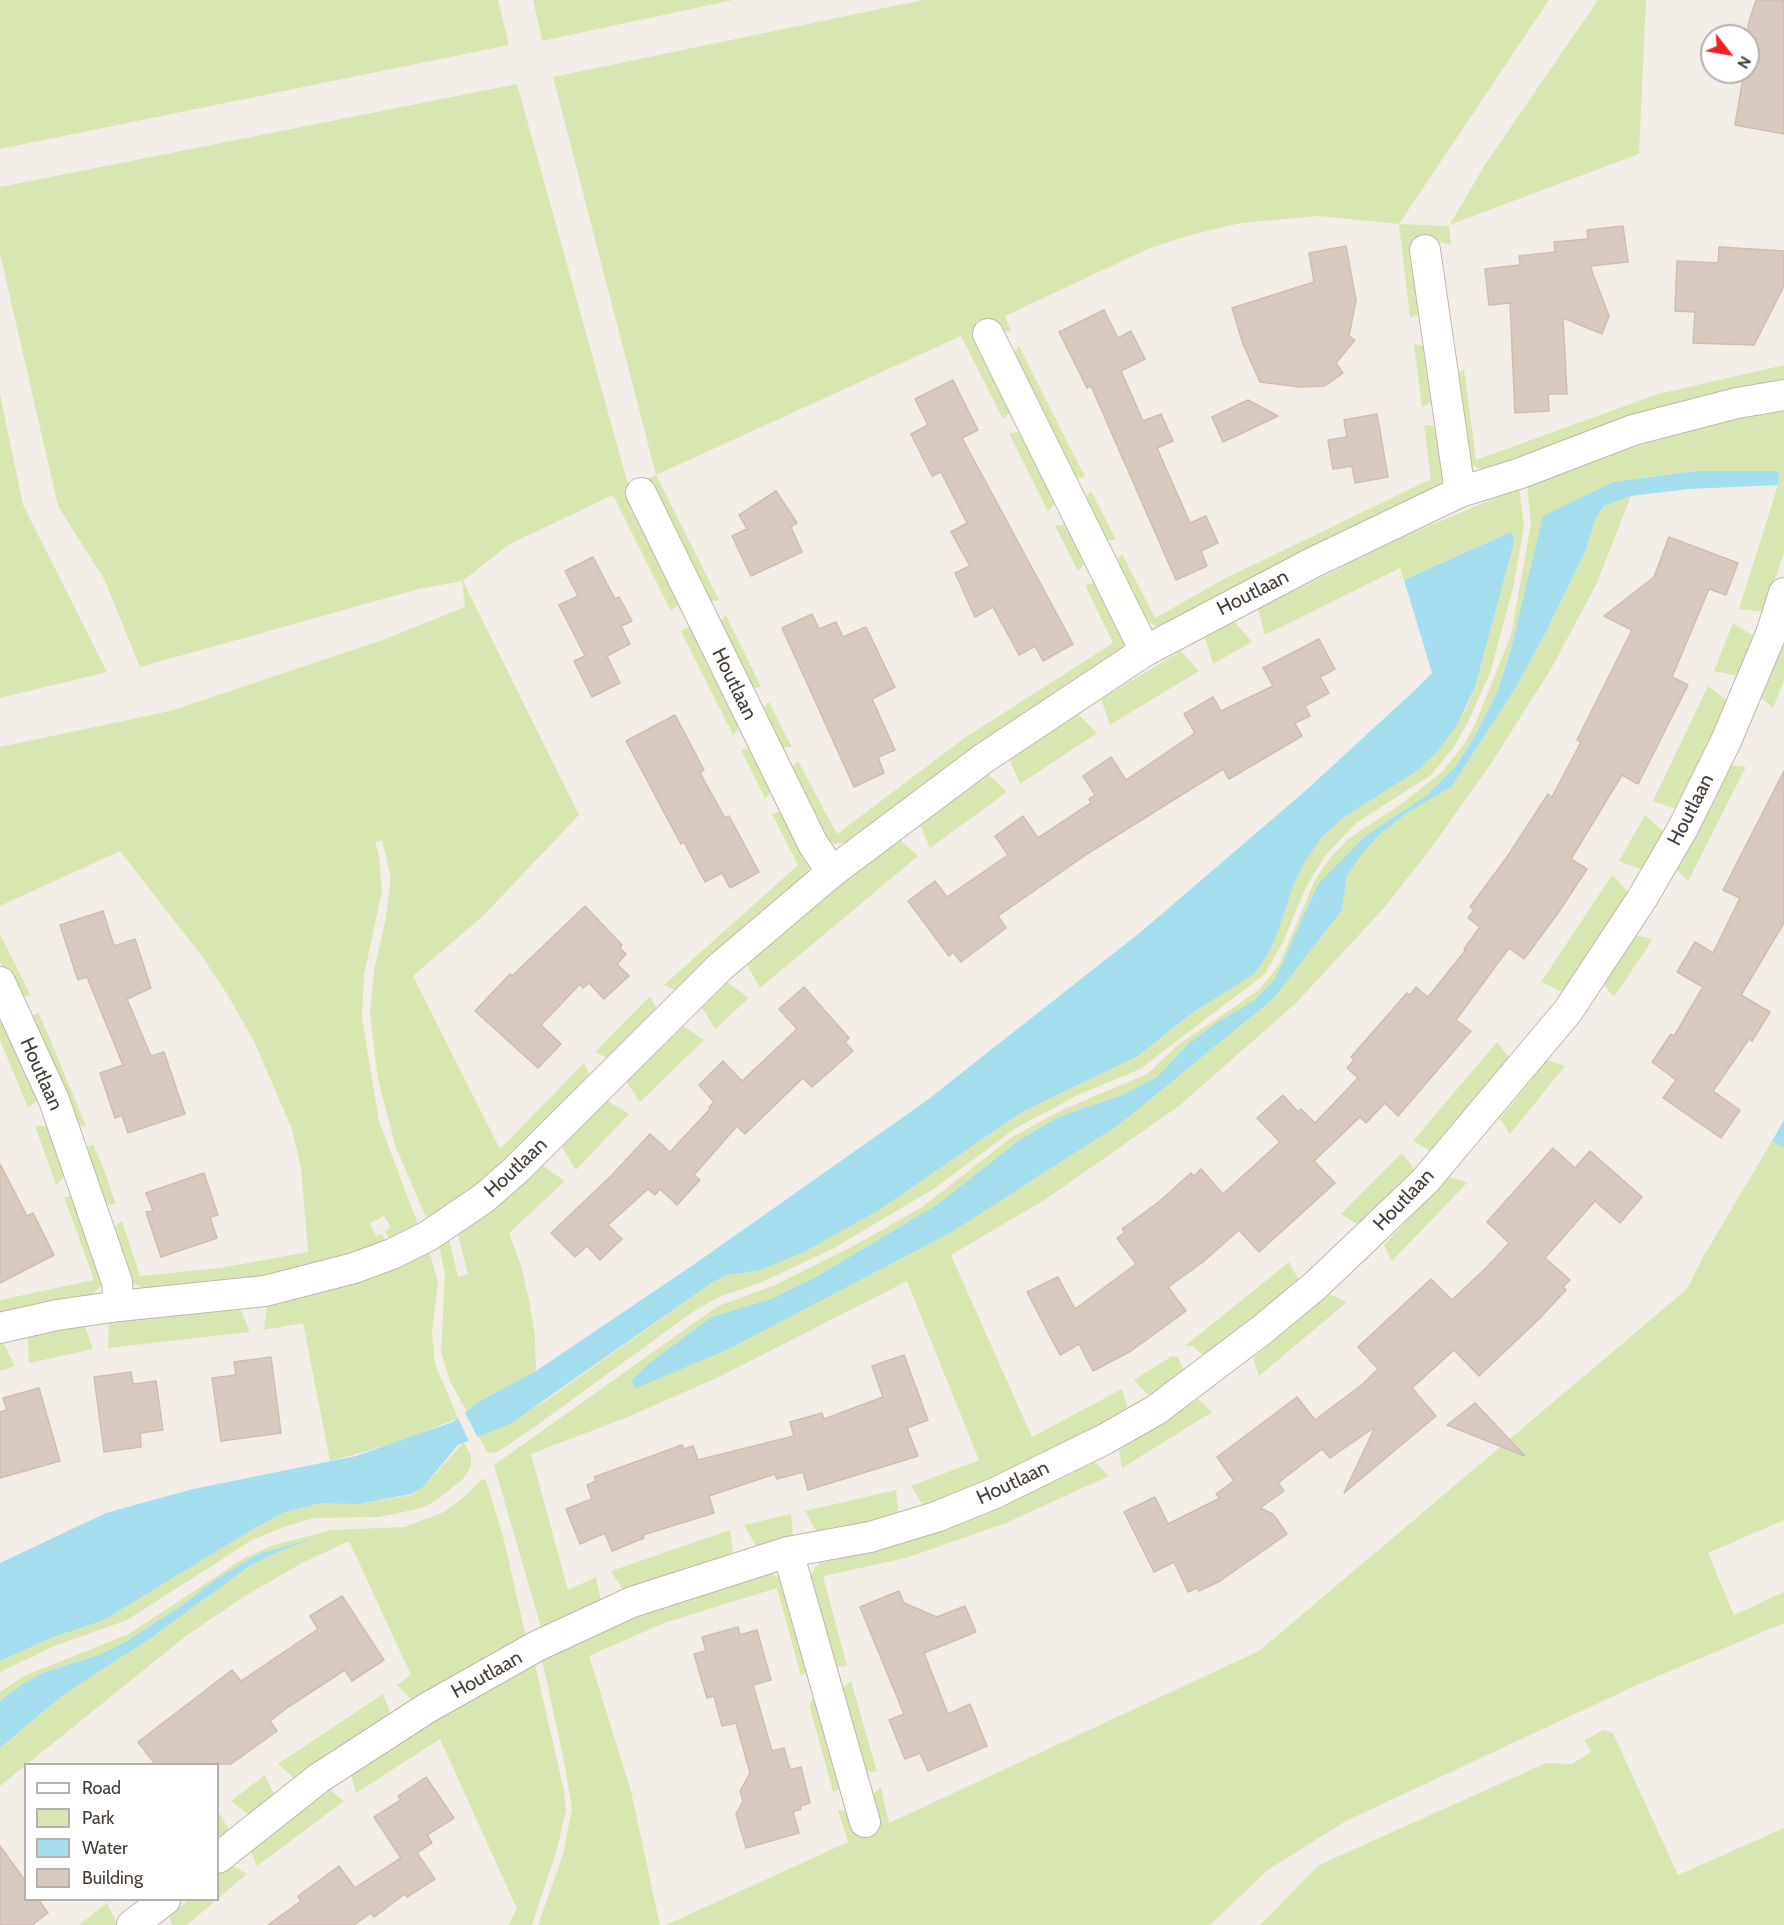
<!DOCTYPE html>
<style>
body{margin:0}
#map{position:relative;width:1784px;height:1925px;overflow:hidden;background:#f3ede7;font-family:Cabin,sans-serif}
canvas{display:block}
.legend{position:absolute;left:24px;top:1763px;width:195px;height:138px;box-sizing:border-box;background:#fff;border:2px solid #b5b1af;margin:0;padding:8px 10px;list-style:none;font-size:18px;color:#463d36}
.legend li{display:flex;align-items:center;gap:12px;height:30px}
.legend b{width:30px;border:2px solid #b5b1af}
.north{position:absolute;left:1700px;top:24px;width:60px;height:60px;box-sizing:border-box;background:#fff;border:2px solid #b5b1af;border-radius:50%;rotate:121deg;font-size:16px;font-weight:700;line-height:24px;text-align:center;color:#463d36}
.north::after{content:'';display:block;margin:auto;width:21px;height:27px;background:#f51d23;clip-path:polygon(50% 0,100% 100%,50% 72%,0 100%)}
</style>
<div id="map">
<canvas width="1784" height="1925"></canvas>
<ul class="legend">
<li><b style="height:8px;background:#fff"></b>Road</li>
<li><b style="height:16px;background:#d8e7b1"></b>Park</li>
<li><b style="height:16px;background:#a5deef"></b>Water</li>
<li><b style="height:16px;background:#d8cac0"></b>Building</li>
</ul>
<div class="north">N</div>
</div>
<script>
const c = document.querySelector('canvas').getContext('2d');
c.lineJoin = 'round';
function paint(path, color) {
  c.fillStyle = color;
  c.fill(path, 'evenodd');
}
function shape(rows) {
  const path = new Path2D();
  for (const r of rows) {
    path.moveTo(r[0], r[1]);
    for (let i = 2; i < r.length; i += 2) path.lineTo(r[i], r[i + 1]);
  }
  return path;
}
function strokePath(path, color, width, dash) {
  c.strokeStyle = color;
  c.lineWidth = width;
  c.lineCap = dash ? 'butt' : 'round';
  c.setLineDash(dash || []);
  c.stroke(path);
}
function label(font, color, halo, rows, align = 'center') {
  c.font = font + ' Cabin,sans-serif';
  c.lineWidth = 5;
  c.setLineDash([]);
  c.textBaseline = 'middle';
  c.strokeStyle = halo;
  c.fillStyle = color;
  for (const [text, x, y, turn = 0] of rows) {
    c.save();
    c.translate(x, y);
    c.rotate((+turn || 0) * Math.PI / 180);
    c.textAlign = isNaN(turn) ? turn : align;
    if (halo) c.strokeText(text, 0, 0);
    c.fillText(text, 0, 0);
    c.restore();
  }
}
paint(shape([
 [0,0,498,0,509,45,0,149],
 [533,0,733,0,542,41],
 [923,0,1549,0,1399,224,1449,226,1484,166,1598,0,1646,0,1639,154,1449,225,1451,245,1435,241,1434,237,1417,239,1425,311,1410,318,1399,224,1318,216,1241,223,1190,235,1150,248,1005,316,1011,331,998,332,1014,407,1003,419,961,336,656,475,719,600,705,602,644,481,656,475,553,77],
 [517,84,629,488,683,600,671,611,613,495,508,545,463,581,579,815,482,917,413,976,500,1149,584,1063,591,1079,497,1175,428,1222,395,1145,378,1079,370,1014,374,971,386,917,391,877,382,840,375,843,379,855,382,891,364,975,362,1018,379,1121,419,1227,390,1241,385,1231,391,1227,384,1216,370,1223,376,1236,382,1233,386,1242,367,1251,269,1277,144,1289,133,1283,127,1274,111,1229,122,1221,140,1276,220,1268,308,1252,301,1168,292,1129,253,1039,227,994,201,955,120,851,0,906,0,747,170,711,388,638,465,607,462,581,419,589,140,667,104,579,58,506,0,254,0,187],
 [1414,344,1429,347,1436,400,1422,407],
 [1019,346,1085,477,1070,479,1010,358],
 [1784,365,1784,380,1735,391,1492,468,1478,468,1470,464,1450,380,1464,369,1476,460,1658,394],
 [0,394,23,505,107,672,0,698],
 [1784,407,1784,553,1764,612,1739,609,1778,485,1779,471,1696,471,1613,482,1544,516,1511,649,1497,693,1473,739,1456,766,1426,796,1365,836,1318,884,1275,980,1255,1000,1189,1043,1157,1077,1120,1096,1058,1117,1018,1141,938,1204,814,1278,771,1299,711,1317,649,1363,632,1380,634,1388,727,1350,952,1232,1120,1124,1273,999,1342,910,1347,876,1361,855,1380,834,1407,813,1452,786,1516,687,1545,634,1585,552,1596,518,1604,506,1631,496,1597,583,1551,669,1494,759,1435,843,1384,908,1296,1003,1179,1106,1046,1199,951,1255,1032,1437,1122,1389,1129,1413,1036,1461,924,1507,911,1486,979,1460,907,1281,721,1376,628,1417,531,1454,568,1590,596,1577,601,1601,542,1631,494,1465,718,1306,773,1286,859,1243,922,1207,1012,1137,1062,1110,1147,1074,1178,1045,1259,990,1279,965,1315,880,1330,858,1348,839,1401,804,1442,772,1465,743,1476,722,1511,635,1531,524,1527,485,1602,457,1687,431],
 [1424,425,1440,426,1446,470,1444,484,1161,628,1142,620,1113,564,1122,554,1155,618,1224,579,1431,479],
 [1026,431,1059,499,1048,511,1009,433],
 [1519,488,1524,527,1513,588,1490,673,1468,722,1454,747,1431,775,1356,823,1325,856,1306,887,1282,944,1265,974,1140,1069,1078,1095,1016,1128,935,1188,834,1248,760,1283,719,1297,697,1309,533,1428,496,1453,487,1452,479,1437,544,1402,713,1282,727,1275,758,1271,879,1210,1022,1112,1138,1056,1192,1013,1253,974,1268,954,1277,934,1294,884,1306,860,1323,836,1342,818,1418,770,1437,752,1466,709,1475,687,1514,543,1513,536,1509,532,1404,580,1400,568,1265,635,1258,609,1398,539],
 [1091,491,1116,540,1102,540,1082,503],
 [1072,523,1090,558,1078,571,1055,526],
 [1101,582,1126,641,1120,654,851,842,835,844,823,838,789,771,798,761,837,834,966,737,1113,643,1085,585],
 [726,615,761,687,747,688,716,625],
 [1234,621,1252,642,1213,664,1205,638],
 [1733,623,1755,637,1739,676,1714,671],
 [694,624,743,724,733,735,681,631],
 [1784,632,1784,680,1773,708,1759,696],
 [1181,651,1199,671,1110,725,1101,699],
 [1708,686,1728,701,1716,730,1677,809,1653,801],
 [769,702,792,747,777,748,759,712],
 [1078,714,1097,733,1020,784,1009,759],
 [755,747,775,786,765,799,741,750],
 [1727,765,1746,767,1688,881,1675,868],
 [988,774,1007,792,930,848,919,823],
 [787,810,810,863,807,876,679,992,664,985,798,865,772,814],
 [1645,815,1664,832,1643,870,1619,861],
 [899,839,918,856,760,988,747,965,830,893],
 [1612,875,1629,893,1563,992,1541,982],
 [0,934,31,996,16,996,0,962],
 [1634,935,1653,939,1614,997,1602,983],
 [727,982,749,998,715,1029,701,1006],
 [650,996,658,1012,610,1059,595,1052],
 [38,1012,50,1039,86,1126,73,1126,28,1020],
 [0,1017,41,1097,28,1108,0,1040],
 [682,1025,704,1040,640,1102,626,1081],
 [1497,1042,1513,1062,1435,1154,1413,1141],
 [1547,1060,1565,1066,1510,1134,1500,1119],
 [606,1100,629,1114,576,1170,562,1147],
 [35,1126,50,1126,70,1171,56,1185],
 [1772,1141,1784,1148,1784,1520,1708,1553,1734,1615,1784,1592,1784,1623,1637,1685,1346,1821,1269,1869,1210,1925,666,1925,848,1842,838,1810,852,1812,881,1787,889,1823,1259,1651,1687,1289,1703,1257],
 [93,1144,104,1170,116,1204,103,1205,83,1150],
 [1402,1153,1417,1173,1363,1228,1341,1214],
 [543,1166,565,1181,509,1233,522,1269,529,1300,535,1335,536,1371,480,1401,467,1412,450,1381,441,1352,445,1275,439,1245,449,1239,458,1277,468,1274,458,1234,496,1209],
 [1449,1176,1467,1183,1392,1261,1384,1245],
 [80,1195,104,1282,101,1286,92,1295,0,1317,0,1300,94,1280,64,1197],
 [429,1250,438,1282,432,1333,435,1364,458,1418,403,1441,330,1461,303,1323,264,1330,267,1304],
 [1289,1262,1301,1284,1208,1360,1193,1346,1185,1346],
 [1329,1294,1347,1302,1259,1376,1253,1358],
 [240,1308,250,1332,108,1348,109,1321],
 [84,1324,93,1349,29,1363,28,1337],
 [3,1342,15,1366,0,1371,0,1343],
 [1172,1356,1178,1357,1186,1376,1152,1400,1134,1380],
 [1198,1399,1212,1412,1122,1468,1119,1450],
 [464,1442,471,1456,471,1466,464,1478,437,1500,422,1508,379,1517,314,1518,284,1527,252,1540,127,1620,52,1647,0,1672,0,1661,51,1638,104,1620,255,1528,285,1512,320,1502,359,1504,411,1495,423,1487],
 [1095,1462,1109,1476,1006,1523,906,1558,823,1576,847,1666,830,1667,809,1577,819,1563,982,1513],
 [482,1479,486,1480,504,1540,526,1637,415,1703,397,1685,411,1675,349,1541,302,1563,245,1596,186,1636,0,1786,0,1748,63,1695,151,1638,251,1565,302,1542,258,1554,219,1577,181,1606,125,1642,101,1654,42,1673,0,1701,0,1692,24,1676,129,1634,244,1558,271,1546,331,1530,405,1527,444,1512,464,1497],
 [896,1490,899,1514,843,1530,818,1534,805,1511],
 [791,1514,793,1538,756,1546,744,1525],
 [730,1530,733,1553,624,1592,611,1571],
 [769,1572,784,1581,811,1669,801,1676,777,1588,664,1623,589,1656,631,1791,660,1925,538,1925,563,1854,572,1809,565,1766,542,1660,653,1608],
 [535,1664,564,1791,566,1810,557,1849,532,1925,508,1925,517,1909,440,1739,356,1793,351,1775,454,1708],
 [851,1681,877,1772,859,1771,838,1692],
 [383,1694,392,1717,297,1781,278,1764],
 [819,1698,845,1786,833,1792,810,1708,810,1701],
 [1604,1730,1613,1733,1678,1875,1784,1828,1784,1925,1260,1925,1319,1865,1546,1763,1572,1764,1591,1752,1584,1740],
 [265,1775,275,1797,251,1816,231,1801],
 [330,1790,344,1801,257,1866,250,1849],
 [218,1810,230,1832,218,1843],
 [231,1865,247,1874,187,1925,172,1925,169,1916,189,1900,218,1900,218,1876],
 [107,1903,118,1925,79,1925]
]), '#d8e7b1');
paint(shape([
 [1696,471,1779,471,1778,485,1689,489,1631,496,1604,506,1596,518,1585,552,1545,634,1516,687,1452,786,1407,813,1380,834,1361,855,1347,876,1342,910,1273,999,1120,1124,952,1232,727,1350,634,1389,632,1380,649,1363,711,1317,771,1299,814,1278,938,1204,1018,1141,1058,1117,1120,1096,1157,1077,1189,1043,1216,1023,1255,1000,1275,979,1318,884,1365,836,1426,796,1456,766,1473,739,1497,693,1511,649,1543,516,1613,482],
 [1510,532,1513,536,1514,543,1475,687,1457,725,1437,752,1418,770,1343,818,1323,836,1306,860,1294,884,1277,934,1268,954,1254,974,1192,1013,1138,1056,1022,1112,879,1210,804,1252,758,1271,727,1275,713,1282,510,1424,458,1445,423,1487,411,1494,359,1504,320,1503,285,1512,255,1528,104,1620,51,1638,0,1661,0,1563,106,1513,193,1489,356,1456,453,1422,480,1401,536,1371,696,1263,926,1101,1142,931,1304,792,1413,692,1432,673,1404,580],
 [1784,1120,1784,1148,1772,1141],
 [312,1539,283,1550,251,1565,151,1638,63,1695,0,1748,0,1701,20,1686,42,1673,101,1654,125,1642,181,1606,219,1577,258,1554]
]), '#a5deef');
paint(shape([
 [464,1411,479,1440,470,1443,457,1416]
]), '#f3ede7');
const building = shape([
 [1756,0,1784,0,1784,134,1735,125,1744,72,1748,72,1748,25,1756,0],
 [1623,226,1628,262,1590,266,1609,316,1602,334,1563,318,1567,394,1548,394,1549,411,1515,413,1510,303,1489,305,1485,269,1520,265,1519,256,1555,252,1554,242,1588,239,1587,230,1623,226],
 [1346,246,1356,300,1349,336,1355,340,1336,363,1343,373,1325,386,1300,387,1260,382,1243,344,1232,308,1314,282,1309,253,1346,246],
 [1719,247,1784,251,1784,286,1754,345,1693,343,1695,312,1675,311,1677,261,1718,263,1719,247],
 [1104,310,1118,338,1131,331,1145,359,1121,371,1143,421,1161,414,1173,441,1157,448,1190,523,1206,516,1218,543,1201,551,1207,566,1176,580,1091,386,1087,388,1059,332,1104,310],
 [953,380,978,430,962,438,1073,644,1043,661,1035,646,1019,655,993,607,975,617,955,573,970,566,951,532,967,523,941,472,932,476,911,434,928,425,915,399,953,380],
 [1248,400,1278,416,1223,442,1212,417,1248,400],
 [1377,414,1388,477,1355,483,1352,466,1333,469,1328,440,1347,437,1344,420,1377,414],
 [776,491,797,523,791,527,802,552,751,576,732,536,747,529,739,515,776,491],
 [1669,537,1738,563,1726,595,1709,589,1672,677,1688,685,1638,784,1622,775,1571,859,1587,869,1558,913,1524,959,1509,948,1456,1020,1471,1031,1398,1116,1385,1103,1366,1123,1360,1117,1314,1161,1335,1183,1259,1252,1239,1230,1203,1262,1168,1287,1186,1311,1131,1351,1093,1371,1079,1344,1060,1355,1027,1292,1058,1277,1075,1309,1136,1264,1117,1238,1125,1232,1122,1229,1160,1201,1191,1173,1194,1176,1201,1169,1223,1194,1280,1142,1257,1118,1283,1095,1298,1112,1301,1109,1315,1123,1358,1078,1347,1068,1354,1060,1351,1057,1407,993,1410,995,1416,987,1428,997,1465,951,1464,949,1480,927,1468,918,1474,910,1470,907,1507,857,1548,794,1552,797,1581,742,1577,740,1632,630,1604,616,1654,577,1669,537],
 [593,557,615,599,619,597,632,621,621,626,630,644,607,656,620,683,592,697,574,661,585,656,559,605,578,596,565,571,593,557],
 [812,614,819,629,836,622,843,637,866,627,895,687,872,699,895,750,878,757,884,773,854,787,782,628,812,614],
 [1319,639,1335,669,1320,677,1329,693,1305,706,1310,716,1295,723,1302,736,1229,779,1223,769,1087,854,998,916,1006,928,961,962,953,952,949,956,908,901,935,881,947,897,1008,855,995,836,1023,816,1038,838,1091,803,1089,799,1095,795,1083,776,1111,757,1126,780,1195,733,1184,714,1213,697,1221,711,1273,686,1263,668,1319,639],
 [675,715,704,770,700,773,725,818,729,816,759,872,730,888,722,873,705,882,684,842,681,844,626,741,675,715],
 [1784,771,1784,923,1741,995,1770,1012,1752,1041,1749,1039,1713,1091,1740,1110,1721,1138,1663,1098,1676,1080,1652,1062,1671,1034,1674,1036,1703,987,1677,972,1695,942,1713,953,1740,898,1723,890,1784,771],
 [585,906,622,945,620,948,626,954,617,964,629,976,604,999,589,983,583,988,580,984,541,1025,561,1044,538,1068,475,1011,510,974,512,976,585,906],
 [103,911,114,946,135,939,151,988,127,999,151,1056,164,1052,185,1114,128,1133,122,1115,115,1118,100,1073,123,1065,87,977,78,980,60,925,103,911],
 [804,987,849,1038,845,1042,853,1051,812,1087,803,1078,745,1134,737,1126,694,1175,700,1180,677,1205,660,1189,655,1195,648,1189,608,1225,622,1239,600,1260,587,1246,575,1257,551,1233,611,1176,650,1134,670,1152,710,1109,709,1107,714,1102,699,1085,723,1061,742,1081,797,1029,779,1009,804,987],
 [1553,1148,1575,1168,1590,1151,1642,1197,1620,1223,1595,1201,1545,1258,1570,1280,1563,1287,1566,1290,1540,1318,1479,1376,1454,1350,1412,1388,1436,1416,1344,1493,1375,1427,1330,1458,1322,1449,1278,1483,1284,1491,1260,1508,1273,1514,1287,1534,1220,1581,1199,1591,1197,1588,1188,1592,1174,1562,1154,1572,1124,1512,1155,1497,1168,1524,1220,1498,1216,1494,1234,1481,1217,1457,1297,1397,1315,1420,1363,1384,1378,1369,1358,1347,1431,1279,1452,1300,1488,1266,1509,1243,1487,1222,1553,1148],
 [0,1164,27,1216,33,1213,54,1255,0,1283,0,1164],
 [204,1173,218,1215,210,1217,217,1238,161,1257,146,1212,153,1211,146,1193,204,1173],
 [904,1355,928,1420,907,1428,918,1456,808,1490,803,1472,777,1479,775,1474,709,1496,714,1513,643,1535,644,1538,612,1551,605,1533,580,1544,566,1509,592,1499,587,1485,596,1481,594,1477,682,1445,684,1449,693,1446,698,1460,794,1436,790,1422,822,1413,824,1419,883,1397,872,1366,904,1355],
 [271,1357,281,1433,221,1441,212,1378,236,1375,234,1362,271,1357],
 [131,1372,133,1384,156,1381,163,1430,140,1433,141,1447,104,1452,94,1377,131,1372],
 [39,1388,60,1461,0,1478,0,1412,7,1410,3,1398,39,1388],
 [1475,1403,1525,1456,1447,1425,1475,1403],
 [899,1591,904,1603,937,1617,965,1606,976,1632,924,1653,948,1714,970,1704,987,1746,928,1771,920,1753,905,1759,889,1720,904,1714,860,1607,899,1591],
 [342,1596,384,1660,352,1681,345,1670,288,1707,270,1721,277,1731,231,1764,155,1764,138,1742,232,1670,241,1681,318,1629,310,1616,342,1596],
 [738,1627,740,1635,757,1630,771,1680,753,1685,772,1751,784,1748,790,1770,801,1767,810,1803,800,1806,801,1809,793,1812,799,1833,746,1848,736,1814,743,1801,740,1791,750,1773,736,1723,722,1726,714,1696,707,1698,694,1654,706,1651,702,1637,738,1627],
 [426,1777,454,1818,427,1835,432,1843,417,1853,435,1879,407,1897,405,1894,374,1917,371,1913,354,1925,268,1925,301,1901,298,1896,339,1866,355,1888,401,1858,374,1817,401,1800,398,1796,426,1777],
 [0,1846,26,1882,26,1899,38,1899,48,1913,32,1925,0,1925,0,1846]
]);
paint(building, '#d8cac0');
strokePath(building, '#cfbeb0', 1.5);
const minor = shape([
 [1425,250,1460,492],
 [988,334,1145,651],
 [641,493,813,844,832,872],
 [0,982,54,1100,117,1282,119,1306],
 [0,1328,57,1315,119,1306,265,1291,354,1268,392,1254,428,1236,484,1198,517,1169,720,967,832,872,984,758,1145,651,1312,563,1460,492,1518,474,1633,430,1737,403,1784,395],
 [788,1552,865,1822],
 [218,1858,319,1778,427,1708,537,1646,632,1602,788,1552,870,1537,936,1517,995,1493,1105,1439,1156,1410,1263,1329,1316,1285,1425,1181,1568,1011,1643,897,1683,828,1726,741,1771,634,1784,593],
 [132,1925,165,1900]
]);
strokePath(minor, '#c1b6ad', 32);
strokePath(minor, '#fff', 30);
label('20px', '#463d36', '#fff', [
 ["Houtlaan",1253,593,-27],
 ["Houtlaan",734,684,64],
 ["Houtlaan",1691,810,-63],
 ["Houtlaan",41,1074,66],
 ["Houtlaan",516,1168,-43],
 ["Houtlaan",1404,1200,-46],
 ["Houtlaan",1013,1483,-25],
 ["Houtlaan",487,1675,-29]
]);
</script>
